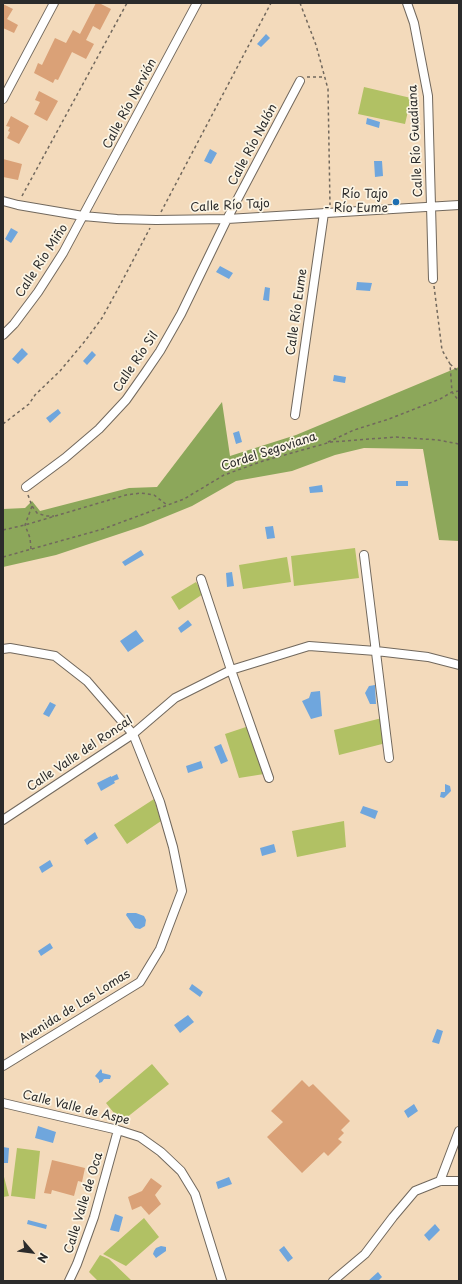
<!DOCTYPE html>
<meta charset="utf-8">
<style>
body{margin:0}
#map{position:relative;width:462px;height:1284px;overflow:hidden;background:#f3dabb;font-family:"Playpen Sans",sans-serif}
canvas{display:block}
.frame{position:absolute;inset:0;border:4px solid #2b2b2b;pointer-events:none}
.north{position:absolute;left:12px;top:1232px;width:40px;height:40px;-webkit-text-stroke:3px #fcf5e5;paint-order:stroke;rotate:118deg;font-size:11px;font-weight:700;line-height:16px;text-align:center;color:#2b2b2b}
.north::after{content:'';display:block;margin:auto;width:14px;height:18px;background:#2b2b2b;clip-path:polygon(50% 0,100% 100%,50% 72%,0 100%)}
</style>
<div id="map">
<canvas width="462" height="1284"></canvas>
<div class="frame"></div>
<div class="north">N</div>
</div>
<script>
const c = document.querySelector('canvas').getContext('2d');
c.lineJoin = 'round';
function paint(path, color) {
  c.fillStyle = color;
  c.fill(path, 'evenodd');
}
function shape(rows) {
  const path = new Path2D();
  for (const r of rows) {
    path.moveTo(r[0], r[1]);
    for (let i = 2; i < r.length; i += 2) path.lineTo(r[i], r[i + 1]);
  }
  return path;
}
function strokePath(path, color, width, dash) {
  c.strokeStyle = color;
  c.lineWidth = width;
  c.lineCap = dash ? 'butt' : 'round';
  c.setLineDash(dash || []);
  c.stroke(path);
}
function label(font, color, halo, rows, align = 'center') {
  c.font = font + ' "Playpen Sans",sans-serif';
  c.lineWidth = 3.5;
  c.setLineDash([]);
  c.textBaseline = 'middle';
  c.strokeStyle = halo;
  c.fillStyle = color;
  for (const [text, x, y, turn = 0] of rows) {
    c.save();
    c.translate(x, y);
    c.rotate((+turn || 0) * Math.PI / 180);
    c.textAlign = isNaN(turn) ? turn : align;
    if (halo) c.strokeText(text, 0, 0);
    c.fillText(text, 0, 0);
    c.restore();
  }
}
paint(shape([
 [364,87,411,98,405,124,358,114],
 [355,548,359,578,294,586,291,556],
 [287,557,291,582,243,589,239,565],
 [196,582,203,594,179,610,171,597],
 [382,718,386,743,339,755,334,730],
 [249,726,264,774,239,778,225,734],
 [154,799,161,821,127,844,114,825],
 [344,821,346,847,297,857,292,831],
 [152,1064,169,1084,121,1122,106,1103],
 [17,1148,40,1151,35,1199,11,1196],
 [3,1173,9,1196,3,1197],
 [144,1218,159,1237,126,1266,103,1254],
 [100,1255,109,1259,132,1281,98,1281,89,1272]
]), '#b1c164');
paint(shape([
 [459,367,459,541,439,540,423,449,364,448,335,455,292,471,236,481,192,506,143,526,56,555,3,567,3,509,25,508,32,501,40,511,129,488,157,487,222,402,230,456,296,435]
]), '#8ca75a');
paint(shape([
 [266,34,270,38,261,47,257,44],
 [367,118,380,122,379,128,366,124],
 [210,149,217,153,211,164,204,161],
 [374,161,382,161,383,176,375,177],
 [11,228,18,232,11,243,5,239],
 [220,266,233,273,229,279,216,272],
 [357,282,372,283,370,291,356,290],
 [265,287,270,288,269,301,263,300],
 [22,348,28,354,18,364,12,359],
 [92,351,96,355,87,365,83,361],
 [334,375,346,377,345,383,333,381],
 [58,409,61,413,50,423,46,418],
 [239,431,242,442,236,444,233,433],
 [396,481,408,481,408,486,396,486],
 [322,485,323,492,310,493,309,487],
 [273,526,275,538,267,539,265,527],
 [141,550,144,555,125,566,122,562],
 [232,572,234,586,227,587,226,573],
 [188,620,192,625,181,633,178,628],
 [136,630,144,641,128,652,120,641],
 [375,685,376,704,370,704,365,693,369,686],
 [320,691,322,716,311,719,302,701,309,698,311,692],
 [50,702,56,705,49,717,43,714],
 [221,744,228,761,221,764,214,747],
 [201,761,203,768,188,773,186,766],
 [117,774,119,779,114,781,115,783,101,791,97,783,111,776,111,777],
 [445,784,450,786,451,791,444,798,440,797,441,792,445,792],
 [363,806,378,811,375,819,360,813],
 [95,832,98,838,87,845,84,840],
 [274,844,276,852,262,856,260,848],
 [50,860,53,866,42,873,39,867],
 [127,913,136,913,144,916,146,920,145,926,140,929,135,928,126,915],
 [50,943,53,948,41,956,38,951],
 [192,984,203,992,200,997,189,989],
 [188,1015,194,1022,180,1033,174,1025],
 [437,1029,443,1031,439,1044,432,1042],
 [101,1069,102,1071,102,1073,110,1075,111,1076,110,1079,104,1079,102,1082,99,1083,99,1080,95,1076],
 [414,1104,418,1111,408,1118,404,1111],
 [38,1126,56,1132,53,1143,35,1138],
 [3,1147,9,1148,8,1163,3,1163],
 [229,1177,232,1184,218,1189,216,1182],
 [115,1214,123,1217,119,1232,110,1230],
 [28,1220,47,1225,46,1229,27,1224],
 [435,1224,440,1230,429,1241,424,1235],
 [161,1246,166,1247,166,1251,156,1258,153,1254,154,1251,156,1248],
 [284,1246,293,1258,288,1262,279,1250],
 [378,1272,382,1277,378,1281,368,1281]
]), '#6fa6dd');
paint(shape([
 [96,3,99,3,111,9,100,30,93,26,86,40,94,44,86,59,72,52,58,80,55,79,53,83,34,73,38,63,42,65,55,38,66,43,73,30,80,34],
 [3,4,13,9,7,19,18,25,14,33,3,28],
 [39,91,58,101,47,121,34,114,40,102,35,100],
 [11,116,29,126,19,144,7,138,10,132,8,131,10,127,6,126],
 [3,159,22,164,18,180,3,177],
 [302,1080,309,1087,313,1084,350,1121,341,1130,344,1133,338,1139,342,1142,328,1156,324,1152,302,1173,267,1137,283,1122,271,1111],
 [52,1160,85,1168,82,1182,78,1181,74,1196,52,1190,51,1194,44,1193],
 [151,1178,162,1186,155,1195,161,1204,149,1215,141,1206,132,1210,128,1197,142,1191]
]), '#daa177');
const street = shape([
 [407,3,414,23,428,96,433,279],
 [3,99,54,3],
 [3,201,18,205,83,216,117,219,156,220,227,219,459,205],
 [3,335,14,324,38,292,63,253,197,3],
 [295,415,324,213],
 [26,487,65,458,99,429,126,400,145,373,160,351,181,314,227,219,300,81],
 [364,555,389,758],
 [201,579,231,670,269,778],
 [3,649,10,648,55,656,87,681,133,734,160,802,173,847,182,891,160,949,140,982,3,1066],
 [3,820,133,734,175,698,231,670,309,646,376,651,428,657,459,665],
 [3,1103,118,1130,140,1137,161,1152,181,1171,195,1194,222,1281],
 [440,1181,459,1131],
 [69,1281,77,1264,94,1217,118,1130],
 [333,1281,365,1254,393,1217,415,1191,440,1181,459,1181]
]);
strokePath(street, '#71685d', 10);
strokePath(shape([
 [300,3,316,45,328,89,330,205],
 [307,77,325,77],
 [22,196,127,3],
 [161,212,271,3],
 [434,286,442,350,450,364,452,392,459,401],
 [450,364,459,372],
 [3,424,29,404,35,395,60,371,85,341,102,318,119,287,150,228],
 [328,442,354,430,389,419,440,399,452,392,459,391],
 [28,495,32,506,37,513,46,516,54,516],
 [3,530,25,525,126,495,141,493,154,495,167,505],
 [31,549,30,538,25,525,32,506],
 [3,557,103,529,184,499,224,475,263,461,331,442,396,437,438,440,459,444]
]), '#71685d', 1.5, [3, 3]);
strokePath(street, '#fff', 8);
for (const [x, y, r, color] of [
 [396,202,4,"#1f6fb2"]
]) {
  const dot = new Path2D();
  dot.arc(x, y, r, 0, 2 * Math.PI);
  c.fillStyle = color;
  c.fill(dot);
  strokePath(dot, '#fcf5e5', 1.5);
}
label('12px', '#2b2b2b', '#fcf5e5', [
 ["Calle Río Nervión",130,104,-62],
 ["Calle Río Guadiana",416,141,-93],
 ["Calle Río Nalón",253,145,-62],
 ["Calle Río Tajo",230,206,-3],
 ["Calle Río Miño",42,261,-57],
 ["Calle Río Eume",297,312,-82],
 ["Calle Río Sil",136,362,-56],
 ["Cordel Segoviana",269,452,-18],
 ["Calle Valle del Roncal",80,754,-34],
 ["Avenida de Las Lomas",75,1007,-32],
 ["Calle Valle de Aspe",76,1108,14],
 ["Calle Valle de Oca",84,1203,-73]
]);
label('12px', '#2b2b2b', '#fcf5e5', [
 ["Río Tajo",388,195],
 ["- Río Eume",388,209]
], 'right');
</script>
